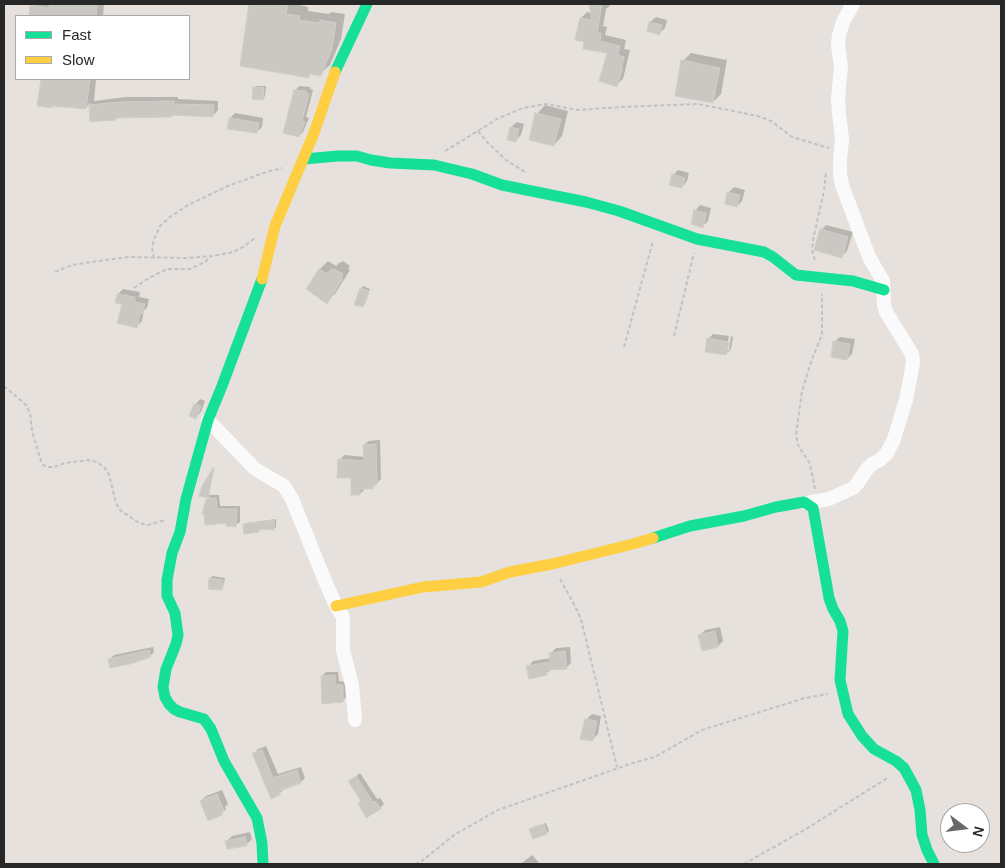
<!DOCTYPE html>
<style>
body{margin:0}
#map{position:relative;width:1005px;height:868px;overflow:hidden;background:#e6e1dc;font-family:Helvetica,sans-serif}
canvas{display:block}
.frame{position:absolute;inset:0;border:5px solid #272727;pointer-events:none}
.legend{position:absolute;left:15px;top:15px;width:175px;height:65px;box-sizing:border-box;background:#fff;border:1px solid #a9a9a9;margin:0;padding:6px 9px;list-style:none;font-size:15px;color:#272727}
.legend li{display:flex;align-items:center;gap:10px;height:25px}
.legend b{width:25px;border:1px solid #a9a9a9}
.north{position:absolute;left:940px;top:803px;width:50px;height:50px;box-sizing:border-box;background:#fff;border:1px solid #a9a9a9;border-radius:50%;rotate:105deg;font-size:14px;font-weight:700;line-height:20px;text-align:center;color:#272727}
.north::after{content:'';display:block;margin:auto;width:18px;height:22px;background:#6a6866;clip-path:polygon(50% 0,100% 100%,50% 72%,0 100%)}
</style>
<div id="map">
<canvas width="1005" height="868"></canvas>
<div class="frame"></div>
<ul class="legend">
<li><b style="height:6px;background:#16e098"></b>Fast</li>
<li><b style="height:6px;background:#ffcf43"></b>Slow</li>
</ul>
<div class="north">N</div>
</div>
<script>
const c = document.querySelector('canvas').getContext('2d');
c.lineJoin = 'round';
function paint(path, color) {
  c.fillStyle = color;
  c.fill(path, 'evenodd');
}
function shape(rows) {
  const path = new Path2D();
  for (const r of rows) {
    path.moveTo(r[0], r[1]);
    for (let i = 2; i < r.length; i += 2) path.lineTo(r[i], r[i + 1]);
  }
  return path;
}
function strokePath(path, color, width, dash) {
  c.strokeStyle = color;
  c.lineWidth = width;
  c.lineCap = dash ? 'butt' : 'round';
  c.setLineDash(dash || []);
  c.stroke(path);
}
paint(shape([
 [33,4,104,4,103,16,30,16,31,6],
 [250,4,295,4,308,7,308,11,329,14,331,12,345,14,341,39,330,65,320,74,312,73,308,77,241,65],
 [590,4,612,4,606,9,603,26,607,27,605,35,626,40,624,49,630,50,623,79,616,85,609,52,586,41,581,18,587,12,592,13],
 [656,17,667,20,665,28,660,33,650,22],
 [691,53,727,60,721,94,713,102,683,61],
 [42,79,96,79,94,101,126,97,178,97,178,99,218,101,218,110,213,116,173,114,172,116,117,117,116,119,91,120,90,103,86,108,54,105,52,107,38,105],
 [256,86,266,86,265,96,263,99,254,88],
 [299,86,310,87,310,89,313,90,306,117,309,118,303,132,299,136,295,91],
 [545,105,568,111,562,136,554,145,537,114],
 [235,113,263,118,262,127,257,132,230,118],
 [517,122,524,124,521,135,516,140,511,127],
 [678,170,689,173,687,181,682,187,673,175],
 [734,187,745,190,742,201,737,206,728,193],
 [700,205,711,208,708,221,702,227,695,211],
 [826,225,853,232,847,251,842,256,821,230],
 [328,261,336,266,340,262,341,263,343,261,350,266,348,269,350,270,335,294,326,302,319,270],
 [363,286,370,289,365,304,363,306,361,289],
 [123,289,140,292,139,297,149,299,147,308,144,310,142,321,137,326,118,294],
 [713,334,729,336,726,350,729,350,731,336,733,337,731,349,726,354,708,339],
 [840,337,855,339,852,354,847,359,834,342],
 [200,399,205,401,201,412,196,417,195,405],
 [380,440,381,479,372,488,364,488,364,490,360,494,352,477,340,460,344,455,365,457,364,445,369,441],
 [201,495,219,495,220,506,240,506,240,522,236,525,228,522,207,500,210,497],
 [276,519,276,527,273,529,261,528,258,531,244,525,247,523],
 [212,576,225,578,223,587,221,589,210,579],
 [720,627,723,641,718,646,700,635,705,630],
 [153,647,154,652,150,656,110,659,114,655],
 [570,647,571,663,566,668,551,669,546,674,528,667,533,661,551,658,551,653,556,648],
 [326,672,338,672,339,681,346,682,346,697,343,700,322,676],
 [592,714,601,716,598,734,592,740,587,719],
 [266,746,278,774,301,767,305,778,301,782,284,789,279,794,254,754,258,749],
 [360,773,377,799,380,798,384,804,380,808,362,801,354,778],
 [222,790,228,804,225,807,226,809,221,814,201,801,206,796],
 [546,823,549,831,546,833,531,829,533,827],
 [250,832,252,839,246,845,227,841,232,836],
 [532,855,540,864,521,864,522,863]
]), '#0003');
const building = shape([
 [50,4,97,4,96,16,29,16,30,5,49,8,50,4],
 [249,4,288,4,286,14,300,16,299,20,320,23,320,20,336,23,332,49,321,76,309,74,309,78,240,66,249,4],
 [589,4,602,4,597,33,601,33,600,41,620,46,618,55,624,57,621,70,622,70,617,87,599,81,607,53,583,49,584,42,575,40,580,18,592,20,589,4],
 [649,22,662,25,660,35,647,31,649,22],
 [681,60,720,68,713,103,675,96,681,60],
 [41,79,90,79,86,109,52,106,52,108,37,106,41,79],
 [253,87,264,88,263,100,252,99,253,87],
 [294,90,306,91,306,93,309,94,302,121,305,122,299,137,283,133,294,90],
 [174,101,174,104,214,105,213,117,172,115,172,117,116,118,116,120,90,122,89,105,120,102,174,101],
 [535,113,561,119,554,146,529,140,535,113],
 [229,118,259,123,257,133,227,129,229,118],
 [510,127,519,129,516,142,507,140,510,127],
 [672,174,685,178,682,188,669,185,672,174],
 [727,192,740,195,737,207,725,204,727,192],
 [694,210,706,213,703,228,691,224,694,210],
 [820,229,848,237,842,258,814,250,820,229],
 [319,269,328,274,331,269,333,271,334,269,343,274,341,278,343,278,327,304,306,289,319,269],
 [360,288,369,291,363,307,354,305,360,288],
 [117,294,135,297,135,302,145,304,142,314,140,314,137,328,117,323,122,304,115,303,117,294],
 [707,338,729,342,726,355,705,352,707,338],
 [833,341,850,344,847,360,831,357,833,341],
 [194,404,201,406,196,419,189,416,194,404],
 [376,444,377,484,373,485,373,489,360,489,360,495,351,495,351,478,337,478,338,459,364,461,363,445,376,444],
 [213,468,214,468,208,498,199,496,202,486,213,468],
 [216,498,217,509,237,509,236,527,226,526,226,523,205,525,204,514,202,514,206,499,216,498],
 [274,520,274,530,259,529,259,532,244,534,243,524,274,520],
 [209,578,223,580,222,590,208,589,209,578],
 [715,631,718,647,702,651,698,635,715,631],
 [149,650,151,657,130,664,110,668,108,659,149,650],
 [565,651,567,669,546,670,547,675,529,679,526,666,550,662,549,653,565,651],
 [335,675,335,685,343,685,343,702,322,704,321,676,335,675],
 [585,719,597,721,593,741,580,739,585,719],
 [262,750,273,778,297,770,301,783,279,791,280,795,271,799,252,753,262,750],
 [356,776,373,802,375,801,381,809,366,818,358,803,361,801,348,781,356,776],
 [217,794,224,811,220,812,222,815,208,821,200,801,217,794],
 [544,824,547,834,533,839,529,829,544,824],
 [245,837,247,846,227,849,225,841,245,837]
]);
paint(building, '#cbc7c3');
strokePath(building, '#d1cdc8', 1);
strokePath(shape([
 [478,131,487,142,506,160,525,172],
 [445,151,499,118,523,108,546,104,577,110,622,107,698,104,758,116,771,121,792,137,829,148],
 [154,258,152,247,155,237,160,226,170,217,188,205,230,185,242,181,263,173,282,168],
 [815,260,812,250,813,240,824,191,826,172],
 [55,272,72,265,98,261,129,257,186,258,213,256,233,252,243,247,255,238],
 [134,288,149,278,167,269,190,269,205,262,211,256],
 [674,336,694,253],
 [624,347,653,241],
 [4,386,26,405,30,413,32,431,41,461,43,465,47,467,54,467,65,463,89,460,97,462,105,468,109,475,116,503,120,510,139,523,148,525,162,521,165,520],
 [815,489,810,464,798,445,796,435,802,391,812,359,822,335,822,294],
 [560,579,575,606,581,619,617,767],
 [415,864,422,861,454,835,498,810,633,763,655,757,702,730,805,698,828,694],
 [744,864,806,829,889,777]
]), '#c2c2c1', 2, [4, 2.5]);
strokePath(shape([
 [208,420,255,469,284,486,292,499,323,576,336,606,343,617,343,650,352,685,355,720],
 [807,503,829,499,853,488,857,484,867,469,872,464,880,460,887,453,894,439,906,400,913,363,912,354,886,312,884,305,883,281,869,257,842,185,840,174,840,161,842,139,839,113,838,98,841,67,838,45,839,35,843,22,853,4]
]), '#fbfafa', 14);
strokePath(shape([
 [335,72,367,4],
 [304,159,338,156,357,156,371,160,390,163,434,165,472,174,502,185,586,202,619,211,697,239,764,252,773,257,796,275,853,281,884,290],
 [262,279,222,386,208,420,186,499,180,532,172,553,167,580,167,596,175,613,178,635,176,644,166,669,163,687,165,697,169,704,174,709,180,712,204,719,211,729,224,761,257,818,262,843,263,864],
 [653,538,690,526,744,516,776,507,804,502,813,508,829,598,833,609,840,621,843,631,840,680,848,714,862,736,874,749,896,761,904,768,916,790,920,810,922,835,927,850,934,864]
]), '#16e098', 11);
strokePath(shape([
 [262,279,275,226,314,133,335,72],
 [336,606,423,587,481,582,510,572,552,564,633,544,653,538]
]), '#ffcf43', 11);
</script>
